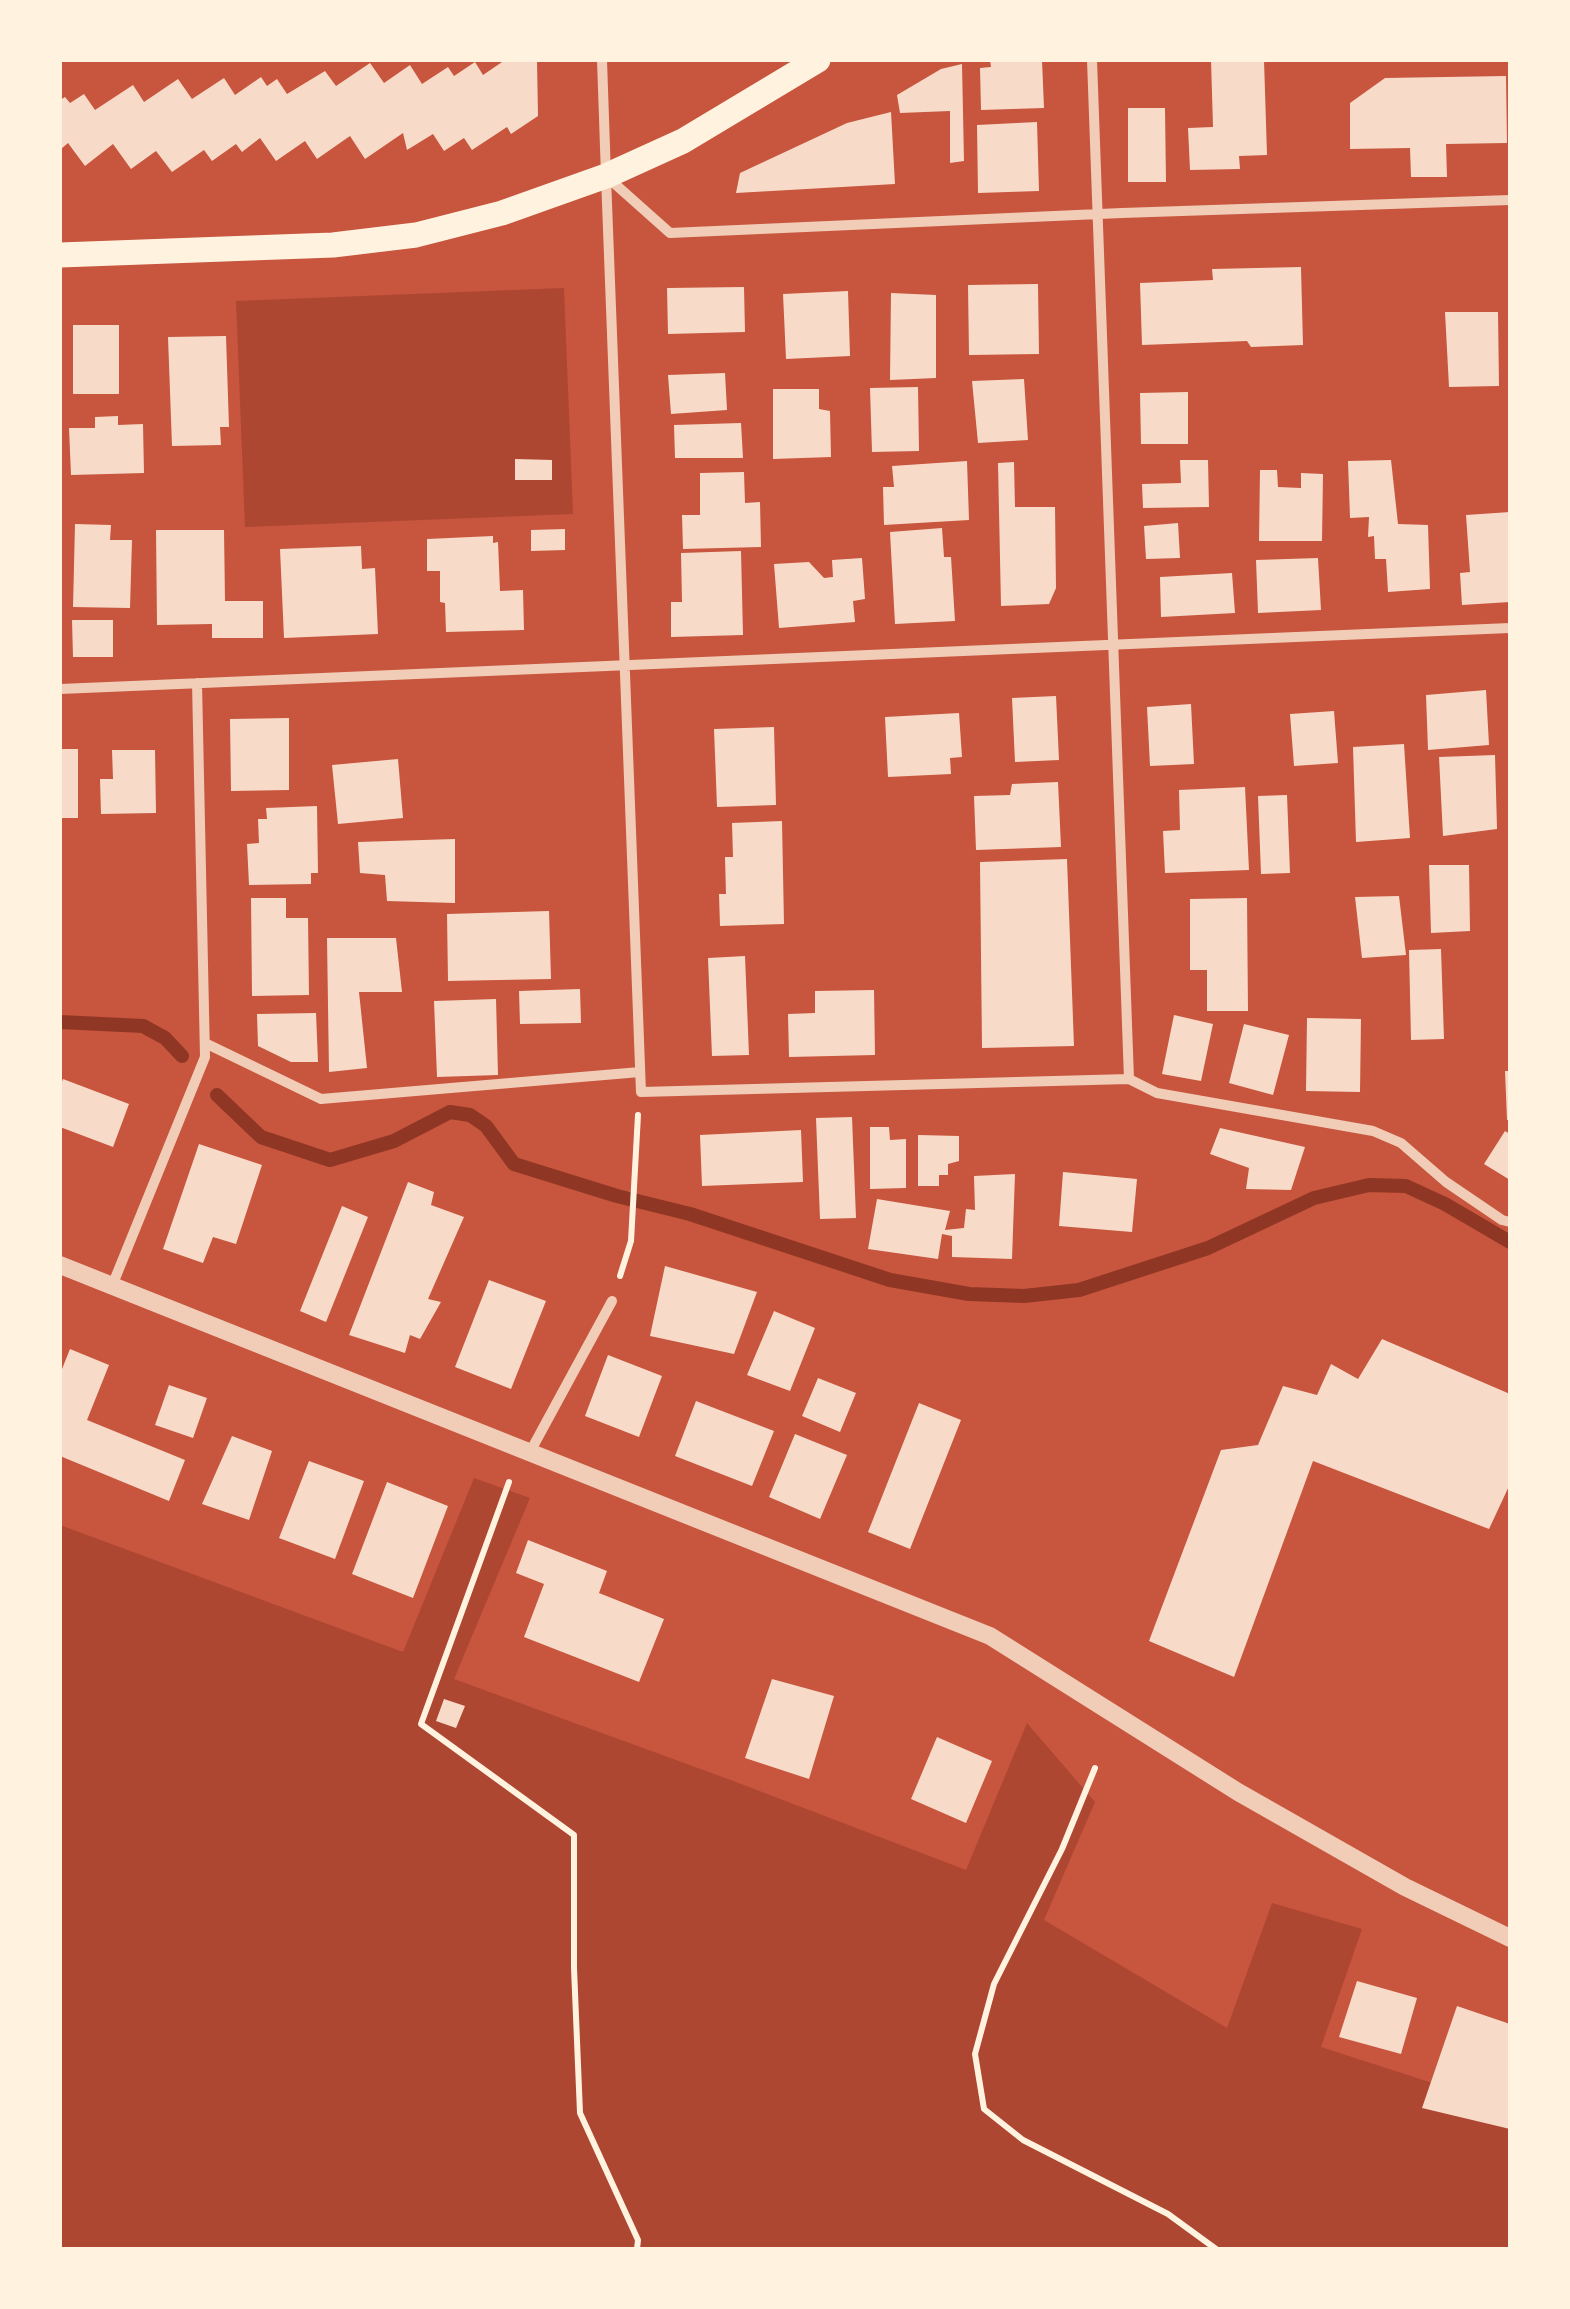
<!DOCTYPE html>
<style>
body{margin:0}
#map{position:relative;width:1570px;height:2309px;overflow:hidden;background:#c8553d;font-family:"Varela Round",sans-serif}
canvas{display:block}
.frame{position:absolute;inset:0;border:62px solid #fff3e0;pointer-events:none}
</style>
<div id="map">
<canvas width="1570" height="2309"></canvas>
<div class="frame"></div>
</div>
<script>
const c = document.querySelector('canvas').getContext('2d');
c.lineJoin = 'round';
function paint(path, color) {
  c.fillStyle = color;
  c.fill(path, 'evenodd');
}
function shape(rows) {
  const path = new Path2D();
  for (const r of rows) {
    path.moveTo(r[0], r[1]);
    for (let i = 2; i < r.length; i += 2) path.lineTo(r[i], r[i + 1]);
  }
  return path;
}
function strokePath(path, color, width, dash) {
  c.strokeStyle = color;
  c.lineWidth = width;
  c.lineCap = dash ? 'butt' : 'round';
  c.setLineDash(dash || []);
  c.stroke(path);
}
paint(shape([
 [564,288,573,514,245,527,236,301],
 [474,1478,530,1498,454,1679,728,1779,966,1870,1027,1723,1095,1802,1044,1920,1227,2028,1272,1903,1362,1929,1321,2047,1510,2108,1510,2249,60,2249,60,1525,403,1652]
]), '#ae4732');
strokePath(shape([
 [60,1022,143,1026,165,1038,182,1056],
 [217,1095,261,1137,330,1160,394,1141,450,1112,470,1115,486,1126,514,1164,617,1196,690,1214,890,1280,969,1294,1024,1296,1079,1290,1208,1248,1314,1198,1369,1185,1406,1186,1445,1204,1510,1242]
]), '#8f3625', 14);
paint(shape([
 [505,60,537,60,538,116,511,134,507,127,472,150,464,138,444,151,433,134,407,150,403,133,365,159,350,136,317,159,305,141,276,161,260,138,242,152,236,144,212,161,204,150,172,172,156,151,131,169,113,144,85,166,68,143,60,150,60,100,65,97,70,103,84,94,95,110,133,85,144,102,178,79,192,99,224,78,235,95,261,77,267,86,277,79,287,94,325,71,336,86,370,63,384,83,410,65,422,84,448,67,454,76,475,62,483,75],
 [990,60,1042,60,1044,108,981,110,980,68,991,67],
 [1211,60,1264,60,1267,155,1239,156,1240,169,1190,170,1188,128,1213,127],
 [962,64,964,161,950,163,950,111,900,113,897,95,941,69],
 [1506,76,1507,143,1446,144,1447,177,1411,177,1410,148,1350,149,1350,103,1385,78],
 [1128,108,1165,108,1166,182,1128,182],
 [891,112,895,184,736,193,740,173,847,123],
 [1037,122,1039,191,978,193,977,125],
 [1301,267,1303,345,1251,347,1247,341,1142,345,1140,283,1213,280,1212,269],
 [1038,284,1039,354,969,355,968,285],
 [744,287,745,332,668,334,667,288],
 [848,291,850,356,786,359,783,294],
 [891,293,936,295,936,378,890,380],
 [1445,312,1498,312,1499,386,1449,387],
 [73,325,119,325,119,394,73,394],
 [226,336,229,427,220,427,221,445,172,446,168,337],
 [725,373,727,410,671,414,668,375],
 [1024,379,1028,440,978,443,972,381],
 [918,387,919,451,872,452,870,388],
 [773,389,819,389,819,409,830,411,831,457,773,459],
 [1188,392,1188,444,1141,444,1140,393],
 [118,416,118,425,143,424,144,473,71,475,69,428,95,428,95,417],
 [741,423,743,458,675,458,674,425],
 [515,459,552,460,552,480,515,480],
 [1180,460,1208,460,1209,507,1143,508,1142,484,1181,483],
 [1391,460,1398,524,1428,525,1430,589,1388,592,1386,559,1375,559,1374,536,1368,537,1369,517,1350,518,1348,461],
 [967,461,969,520,884,525,883,487,894,487,892,466],
 [1014,462,1015,507,1055,507,1056,588,1049,604,1001,606,998,463],
 [1260,470,1277,470,1278,487,1301,488,1301,473,1323,474,1322,541,1259,541],
 [744,472,745,503,760,502,761,547,683,549,682,515,700,515,700,473],
 [1510,512,1510,602,1462,605,1460,573,1470,572,1466,515],
 [1178,523,1180,558,1146,559,1144,526],
 [75,524,111,525,110,540,132,540,130,608,73,607],
 [942,528,944,557,951,557,955,621,895,624,890,532],
 [565,529,565,550,531,551,531,530],
 [156,530,224,530,225,601,263,601,263,638,212,638,212,624,157,625],
 [493,536,493,543,498,542,500,591,523,590,524,630,446,632,445,603,440,602,440,571,427,571,427,539],
 [361,546,362,569,375,568,378,634,284,638,280,549],
 [741,551,743,635,671,637,671,602,682,602,681,553],
 [862,558,865,599,853,601,855,622,779,628,774,564,809,562,824,578,833,577,832,560],
 [1318,558,1321,610,1258,613,1256,560],
 [1232,573,1235,613,1161,617,1160,577],
 [72,620,113,620,113,657,73,657],
 [1486,690,1489,745,1428,750,1426,695],
 [1056,696,1059,760,1015,762,1012,698],
 [1191,704,1194,764,1150,766,1147,707],
 [1334,711,1338,763,1294,766,1290,714],
 [959,713,962,757,950,758,951,774,888,777,885,717],
 [289,718,289,790,231,791,230,719],
 [774,727,776,805,717,807,714,729],
 [1404,744,1410,838,1356,842,1353,747],
 [60,749,78,749,78,818,60,818],
 [112,750,155,750,156,813,101,814,100,779,113,779],
 [1495,755,1497,829,1443,836,1439,757],
 [398,759,403,818,338,824,332,765],
 [1058,782,1061,847,976,850,974,796,1010,795,1012,784],
 [1245,787,1249,870,1165,873,1163,831,1180,830,1179,790],
 [1287,795,1290,873,1261,874,1258,796],
 [317,806,318,873,311,873,311,884,249,885,247,844,259,843,258,819,267,819,266,808],
 [782,821,784,924,720,926,719,894,726,894,725,857,733,857,732,823],
 [455,839,455,903,387,901,385,875,360,873,358,842],
 [1067,859,1074,1046,982,1048,980,862],
 [1429,865,1469,865,1470,931,1431,933],
 [1399,896,1406,955,1362,958,1355,897],
 [251,898,286,898,286,918,308,918,309,995,252,996],
 [1247,898,1248,1011,1207,1011,1207,970,1190,970,1190,899],
 [549,911,551,979,448,981,447,914],
 [327,938,396,938,402,992,359,992,367,1068,329,1072],
 [1441,949,1444,1039,1411,1040,1409,950],
 [745,956,749,1055,712,1056,708,958],
 [580,989,581,1023,520,1024,519,991],
 [874,990,875,1055,789,1057,788,1014,815,1013,815,991],
 [496,999,498,1075,437,1077,434,1001],
 [316,1013,318,1062,291,1062,258,1046,257,1014],
 [1174,1015,1213,1024,1201,1081,1162,1074],
 [1307,1018,1361,1019,1360,1092,1306,1091],
 [1244,1024,1289,1035,1273,1095,1229,1083],
 [1505,1071,1510,1071,1510,1120,1507,1120],
 [63,1079,129,1104,113,1147,60,1127,60,1087],
 [852,1117,856,1218,820,1219,816,1118],
 [870,1127,889,1127,890,1140,906,1139,906,1188,870,1189],
 [1220,1128,1305,1147,1291,1190,1246,1189,1249,1168,1210,1154],
 [801,1130,803,1182,702,1186,700,1135],
 [1505,1131,1510,1134,1510,1180,1484,1164],
 [918,1135,959,1136,959,1161,948,1164,948,1175,939,1175,939,1186,918,1186],
 [199,1144,262,1165,236,1244,213,1237,203,1263,163,1249],
 [1063,1172,1137,1179,1132,1232,1059,1226],
 [1015,1174,1012,1259,952,1257,952,1236,942,1234,938,1259,868,1249,877,1199,950,1211,945,1230,964,1228,966,1209,975,1210,974,1176],
 [408,1182,434,1192,431,1205,464,1217,428,1299,441,1302,420,1339,410,1335,405,1353,349,1335],
 [342,1206,368,1217,326,1322,300,1311],
 [665,1266,757,1292,734,1354,650,1336],
 [489,1280,546,1301,511,1389,455,1367],
 [774,1311,815,1328,790,1391,747,1375],
 [1382,1339,1510,1394,1510,1484,1489,1529,1313,1461,1234,1677,1149,1641,1221,1450,1258,1445,1283,1386,1317,1395,1331,1364,1358,1379],
 [70,1349,109,1365,87,1420,185,1460,169,1501,60,1456,60,1374],
 [608,1355,662,1376,639,1437,585,1416],
 [818,1378,856,1393,840,1432,802,1416],
 [169,1385,207,1398,193,1438,155,1425],
 [696,1401,774,1431,752,1486,675,1456],
 [919,1403,961,1420,910,1549,868,1532],
 [795,1434,847,1455,820,1519,769,1497],
 [232,1436,272,1451,249,1520,202,1504],
 [309,1461,364,1481,335,1559,279,1538],
 [387,1482,448,1506,413,1598,352,1574],
 [528,1540,607,1571,599,1593,664,1619,639,1682,524,1637,544,1584,516,1573],
 [772,1679,834,1696,809,1779,745,1758],
 [444,1699,465,1706,456,1728,436,1721],
 [937,1737,992,1761,966,1823,911,1799],
 [1357,1981,1417,1998,1401,2054,1339,2037],
 [1457,2006,1510,2024,1510,2129,1422,2108]
]), '#f7dbc8');
strokePath(shape([
 [620,1276,631,1241,638,1115],
 [509,1482,421,1724,574,1835,574,1968,580,2113,638,2240,637,2249],
 [1095,1768,1062,1849,994,1984,975,2054,984,2109,1023,2140,1168,2214,1216,2249]
]), '#fff3e0', 6);
strokePath(shape([
 [602,60,606,176,670,233,1122,213,1510,200],
 [606,177,641,1092,1129,1079,1092,60],
 [60,689,1510,628],
 [205,1043,321,1099,640,1072],
 [1129,1079,1157,1093,1373,1131,1401,1143,1446,1182,1502,1220,1510,1222],
 [112,1286,205,1057,197,683],
 [530,1452,612,1301]
]), '#f1ccb7', 10);
strokePath(shape([
 [60,1265,990,1636,1238,1792,1405,1887,1510,1938]
]), '#f1ccb7', 18);
strokePath(shape([
 [60,255,333,245,416,235,502,213,606,176,683,141,818,60]
]), '#fff3e0', 25);
</script>
